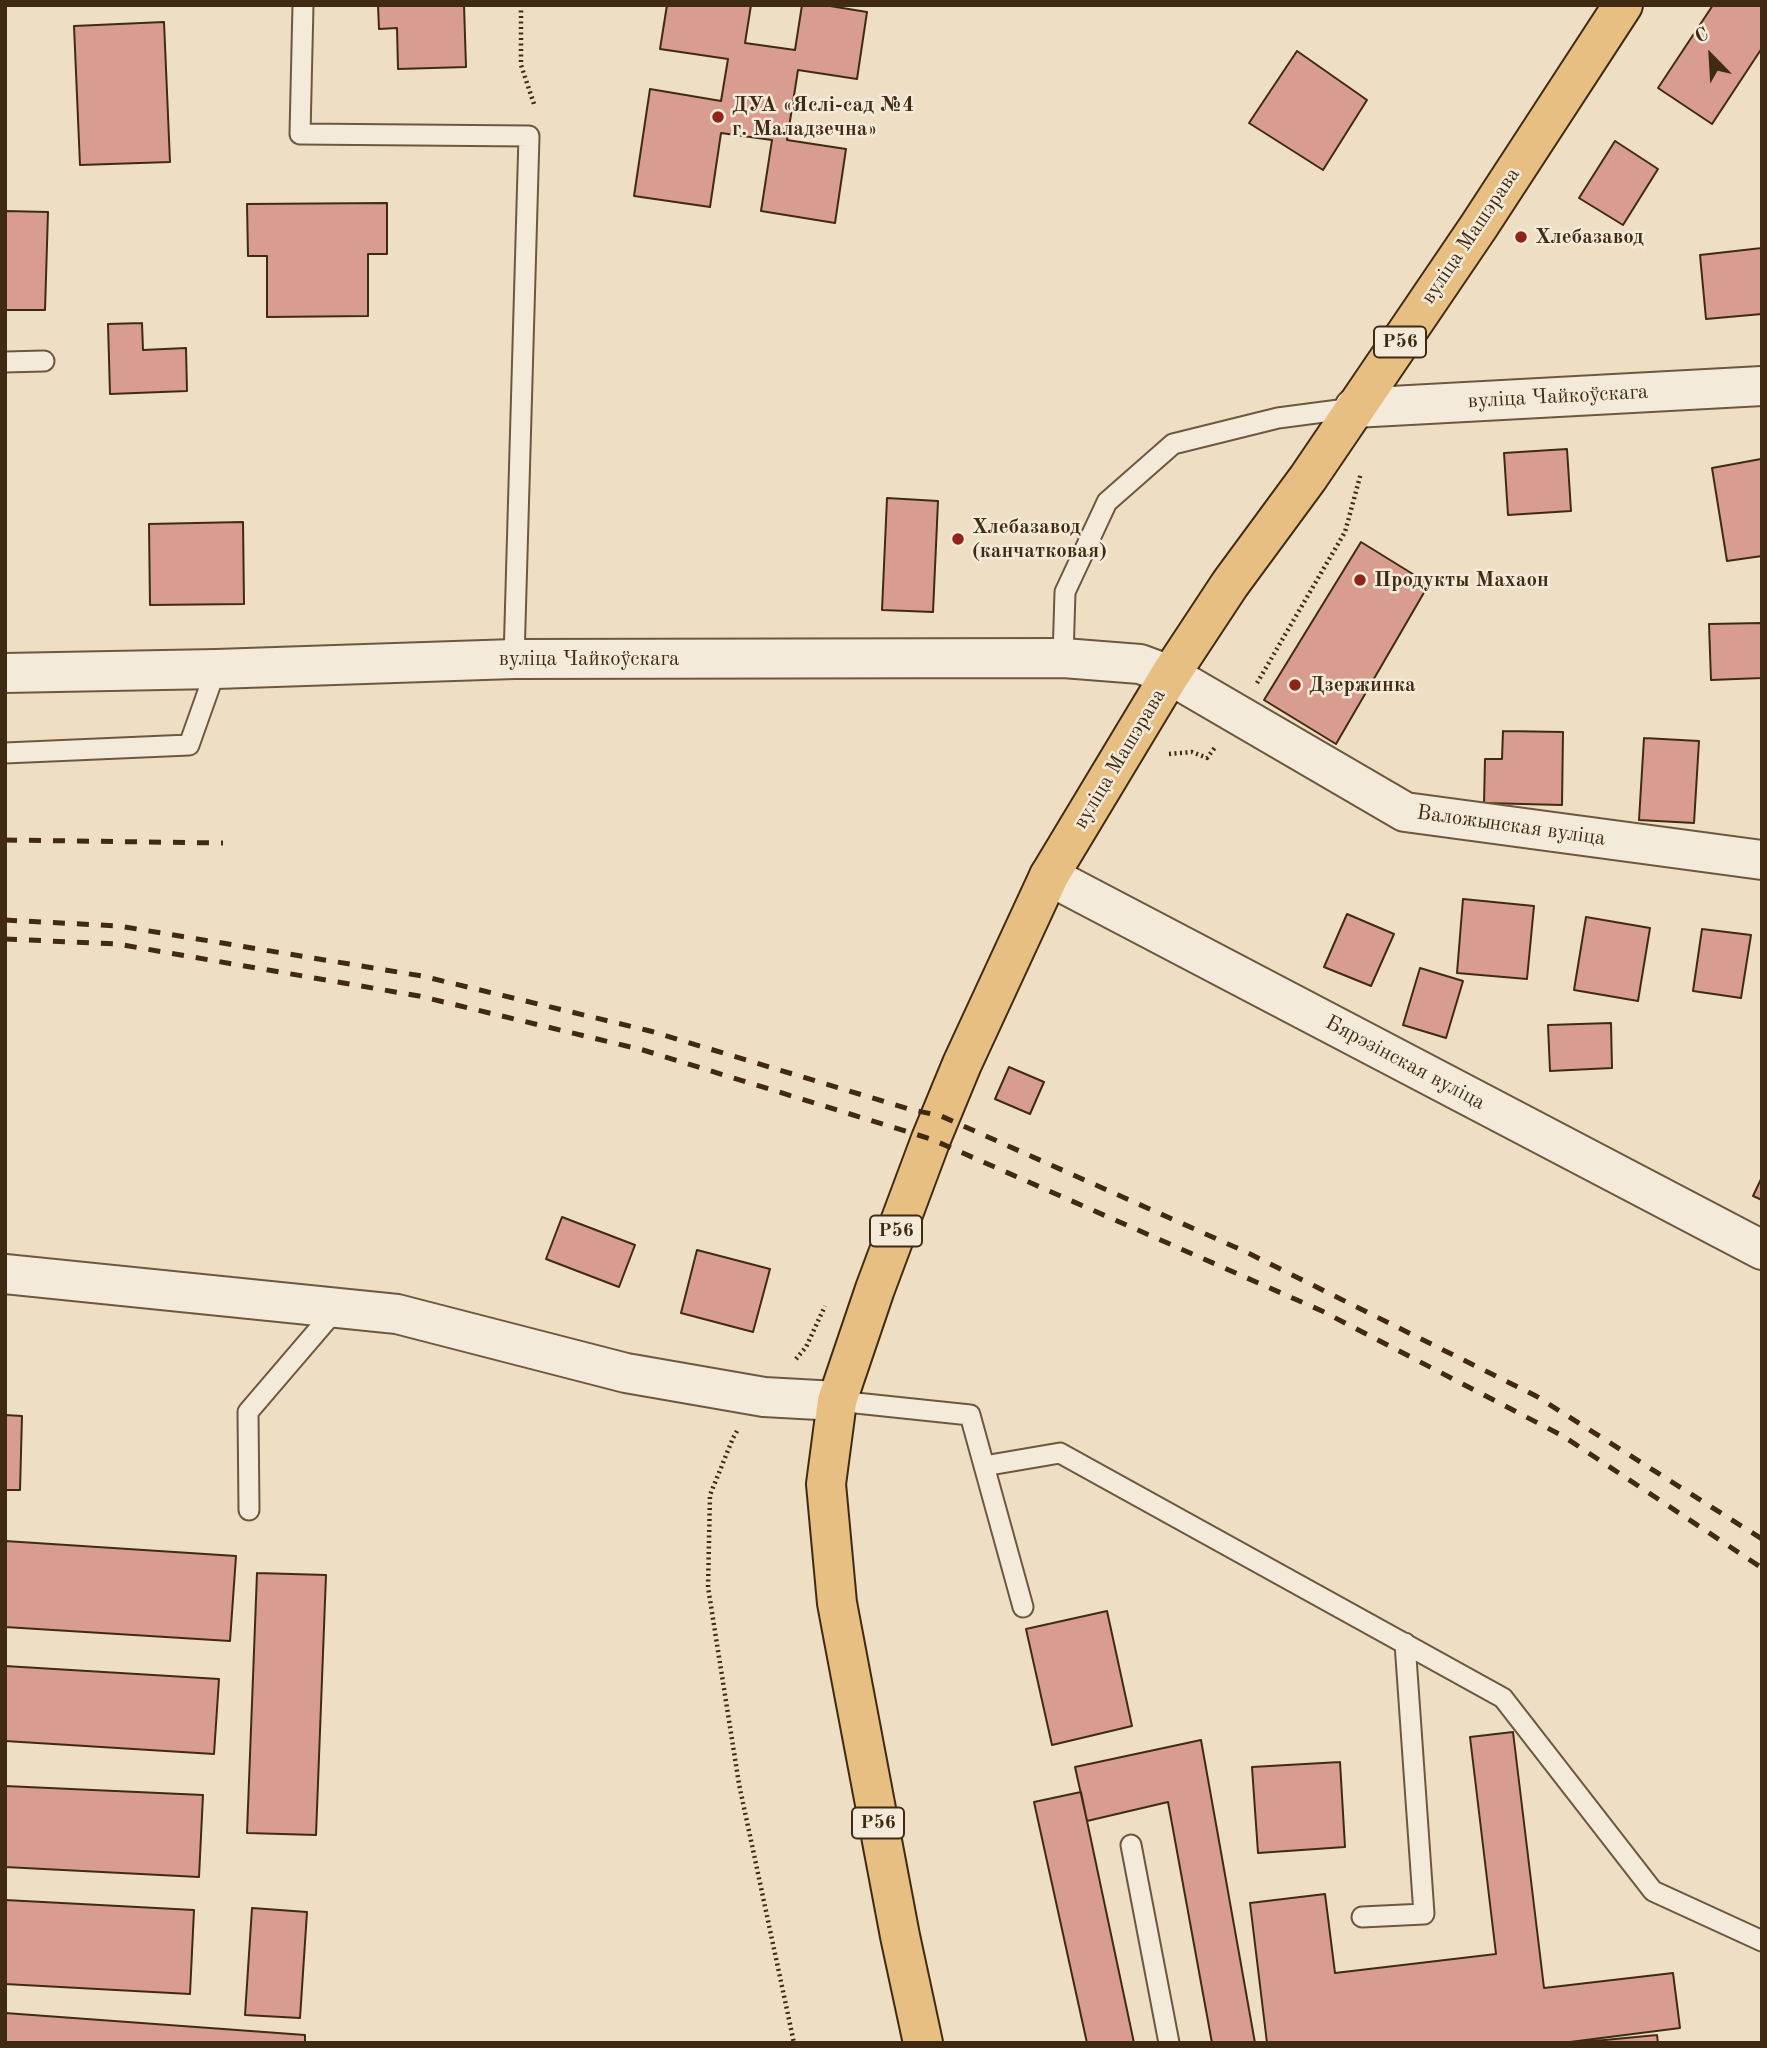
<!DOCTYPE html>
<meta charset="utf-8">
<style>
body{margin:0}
#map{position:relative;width:1767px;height:2048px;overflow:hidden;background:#eedec4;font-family:"Old Standard TT",serif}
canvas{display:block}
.frame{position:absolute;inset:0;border:7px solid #402b12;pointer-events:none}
.north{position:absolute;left:1676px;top:21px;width:70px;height:70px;-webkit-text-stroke:5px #f4ead9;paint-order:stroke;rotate:336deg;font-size:19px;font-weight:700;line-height:28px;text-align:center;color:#402b12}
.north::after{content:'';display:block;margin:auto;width:24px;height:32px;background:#402b12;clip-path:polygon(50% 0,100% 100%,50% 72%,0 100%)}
</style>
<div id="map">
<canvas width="1767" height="2048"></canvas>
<div class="frame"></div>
<div class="north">С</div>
</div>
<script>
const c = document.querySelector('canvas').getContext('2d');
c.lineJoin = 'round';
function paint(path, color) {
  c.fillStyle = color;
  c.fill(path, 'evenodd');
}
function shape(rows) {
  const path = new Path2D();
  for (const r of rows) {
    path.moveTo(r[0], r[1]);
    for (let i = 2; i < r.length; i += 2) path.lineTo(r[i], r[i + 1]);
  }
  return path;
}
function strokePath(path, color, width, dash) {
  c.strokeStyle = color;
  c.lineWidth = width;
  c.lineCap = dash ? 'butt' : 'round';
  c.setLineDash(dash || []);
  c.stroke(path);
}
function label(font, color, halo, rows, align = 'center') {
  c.font = font + ' "Old Standard TT",serif';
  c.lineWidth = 5;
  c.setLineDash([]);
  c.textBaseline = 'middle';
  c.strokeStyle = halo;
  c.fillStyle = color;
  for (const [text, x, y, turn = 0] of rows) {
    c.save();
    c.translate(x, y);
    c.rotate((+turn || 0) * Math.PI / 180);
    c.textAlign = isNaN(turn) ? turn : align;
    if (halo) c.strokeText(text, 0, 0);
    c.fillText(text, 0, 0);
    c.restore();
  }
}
const building = shape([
 [378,5,464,5,466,67,398,69,397,28,379,29,378,5],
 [667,5,751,5,745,43,795,50,802,5,824,5,867,12,857,79,798,70,787,140,846,149,835,223,761,211,772,140,721,133,710,207,634,196,650,89,721,101,728,59,660,49,667,5],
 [1713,5,1762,5,1762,48,1712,124,1658,88,1713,5],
 [164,22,170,162,80,165,74,26,164,22],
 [1297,51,1367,100,1323,170,1249,123,1297,51],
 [1615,141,1658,169,1623,225,1579,198,1615,141],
 [387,203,387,254,368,254,368,316,267,317,267,256,248,256,247,204,387,203],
 [5,211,48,212,45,310,5,310,5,211],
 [1762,248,1762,314,1706,319,1700,255,1762,248],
 [142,323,143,350,186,348,187,391,110,394,108,324,142,323],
 [1567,449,1571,511,1508,515,1504,453,1567,449],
 [1761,459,1762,556,1727,561,1712,468,1761,459],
 [887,498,938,501,933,612,882,610,887,498],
 [243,522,244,604,150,605,149,524,243,522],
 [1361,542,1429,584,1336,744,1264,700,1361,542],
 [1762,623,1762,678,1711,680,1709,624,1762,623],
 [1503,731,1563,732,1562,805,1484,803,1485,759,1502,759,1503,731],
 [1644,738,1699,741,1694,823,1639,820,1644,738],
 [1463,899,1534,906,1527,979,1457,973,1463,899],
 [1347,914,1394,934,1371,986,1324,967,1347,914],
 [1586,917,1650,928,1638,1001,1574,990,1586,917],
 [1702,929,1751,935,1741,998,1693,991,1702,929],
 [1420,968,1463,981,1446,1038,1403,1025,1420,968],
 [1611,1023,1612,1068,1550,1071,1548,1025,1611,1023],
 [1009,1067,1044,1082,1030,1114,995,1099,1009,1067],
 [1762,1177,1762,1200,1753,1196,1762,1177],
 [562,1217,635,1245,619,1287,546,1259,562,1217],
 [697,1250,770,1269,753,1332,681,1313,697,1250],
 [5,1415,22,1416,20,1490,5,1490,5,1415],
 [5,1541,236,1556,230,1641,5,1627,5,1541],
 [257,1573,326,1575,316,1835,247,1833,257,1573],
 [1107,1611,1132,1726,1052,1745,1026,1629,1107,1611],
 [5,1666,219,1679,214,1754,5,1741,5,1666],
 [1513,1732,1544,1988,1673,1973,1680,2028,1562,2043,1267,2043,1250,1903,1325,1894,1335,1973,1496,1954,1470,1737,1513,1732],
 [1201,1740,1255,2043,1212,2043,1168,1802,1087,1821,1075,1767,1201,1740],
 [1340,1762,1345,1847,1258,1853,1252,1767,1340,1762],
 [5,1786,203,1795,199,1877,5,1867,5,1786],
 [1081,1792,1087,1821,1134,2043,1087,2043,1034,1802,1081,1792],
 [5,1900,194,1910,190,1994,5,1984,5,1900],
 [252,1908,307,1912,300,2018,245,2015,252,1908],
 [5,2013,305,2035,305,2043,5,2043,5,2013],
 [1657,2035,1658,2043,1573,2043,1657,2035]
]);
paint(building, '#d99d8f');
strokePath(building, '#402b12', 2);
const service = shape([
 [303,5,300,134,529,136,514,659],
 [5,362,44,361],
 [1063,658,1065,592,1107,502,1173,444,1278,418,1354,408],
 [5,753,189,745,216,669],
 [837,1401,970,1415,1023,1607],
 [984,1466,1060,1453,1503,1698,1653,1891,1762,1941],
 [249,1510,248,1412,337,1308],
 [1131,1845,1169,2043],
 [1362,1917,1424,1914,1405,1643]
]);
const minor = shape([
 [1354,408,1762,386],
 [5,673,216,669,514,659,1063,658,1140,664,1170,675,1405,812,1762,860],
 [1049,876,1762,1250],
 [5,1274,397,1314,626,1373,764,1397,837,1401]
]);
const primary = shape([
 [923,2043,900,1936,837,1603,826,1484,837,1401,875,1289,931,1139,962,1064,1049,876,1170,675,1230,584,1308,478,1479,226,1623,5]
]);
strokePath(service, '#6c583e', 23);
strokePath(minor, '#6c583e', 42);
strokePath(primary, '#402b12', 42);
strokePath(shape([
 [521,5,521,65,535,107],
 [1257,683,1345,532,1361,473],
 [1169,754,1192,752,1207,758,1216,746],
 [796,1359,806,1347,825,1306],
 [737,1431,733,1438,710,1495,708,1587,739,1784,794,2043]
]), '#402b12', 4.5, [2, 3.5]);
strokePath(service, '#f4ead9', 19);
strokePath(minor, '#f4ead9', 38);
strokePath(primary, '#e7bf82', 38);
strokePath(shape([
 [5,840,223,843],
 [5,920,119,926,422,976,650,1031,909,1109,941,1116,1246,1252,1536,1396,1762,1539],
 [5,939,117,944,419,996,643,1050,931,1139,1322,1311,1563,1436,1762,1568]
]), '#402b12', 5, [12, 12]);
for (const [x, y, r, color] of [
 [718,117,7,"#8f2418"],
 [1521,237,7,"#8f2418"],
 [958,539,7,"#8f2418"],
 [1360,580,7,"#8f2418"],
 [1295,685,7,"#8f2418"]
]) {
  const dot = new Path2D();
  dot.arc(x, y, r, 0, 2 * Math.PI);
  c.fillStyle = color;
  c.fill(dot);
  strokePath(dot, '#f4ead9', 2.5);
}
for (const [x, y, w] of [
 [1400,342,52],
 [896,1231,52],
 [878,1823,52]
]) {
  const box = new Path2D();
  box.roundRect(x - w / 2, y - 15.5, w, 31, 5);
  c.fillStyle = '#f4ead9';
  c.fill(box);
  strokePath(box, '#402b12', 2);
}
label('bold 19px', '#402b12', null, [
 ["Р56",1400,342],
 ["Р56",896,1231],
 ["Р56",878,1823]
]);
label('bold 21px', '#402b12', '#f4ead9', [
 ["ДУА «Яслі-сад №4",732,105],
 ["г. Маладзечна»",732,129],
 ["Хлебазавод",1535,237],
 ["Хлебазавод",972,527],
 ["(канчатковая)",972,551],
 ["Продукты Махаон",1374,580],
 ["Дзержинка",1309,685]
], 'left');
label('21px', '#402b12', '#f4ead9', [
 ["вуліца Машэрава",1471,236,-56],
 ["вуліца Чайкоўскага",1558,397,-3],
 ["вуліца Чайкоўскага",589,659],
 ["вуліца Машэрава",1120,759,-59],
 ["Валожынская вуліца",1511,826,8],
 ["Бярэзінская вуліца",1405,1063,28]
]);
</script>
